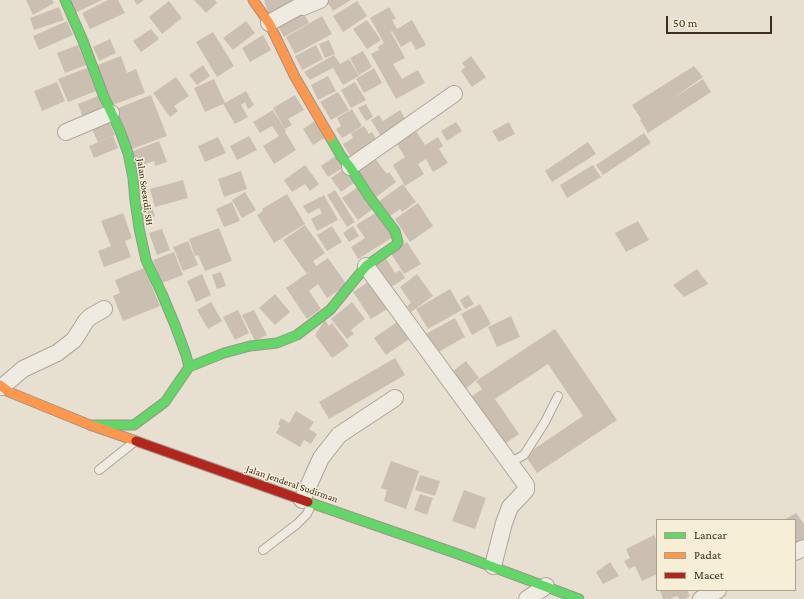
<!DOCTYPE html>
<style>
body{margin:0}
#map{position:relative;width:804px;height:599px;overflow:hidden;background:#e7e0d1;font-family:"Crimson Pro",serif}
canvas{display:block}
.legend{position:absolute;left:656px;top:519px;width:140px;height:72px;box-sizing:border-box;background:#f7eed8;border:1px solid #ada18e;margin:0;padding:5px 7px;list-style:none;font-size:12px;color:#3d2e20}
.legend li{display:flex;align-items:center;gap:8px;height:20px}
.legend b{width:20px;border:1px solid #ada18e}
.scale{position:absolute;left:666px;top:16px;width:106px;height:18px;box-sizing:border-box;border:2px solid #3d2e20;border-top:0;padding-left:5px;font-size:12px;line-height:14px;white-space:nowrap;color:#3d2e20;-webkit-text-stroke:3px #f7eed8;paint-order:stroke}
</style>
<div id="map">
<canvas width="804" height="599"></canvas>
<ul class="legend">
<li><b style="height:5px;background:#63d668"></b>Lancar</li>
<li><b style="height:5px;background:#ff974d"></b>Padat</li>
<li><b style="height:5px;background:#b3261e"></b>Macet</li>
</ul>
<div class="scale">50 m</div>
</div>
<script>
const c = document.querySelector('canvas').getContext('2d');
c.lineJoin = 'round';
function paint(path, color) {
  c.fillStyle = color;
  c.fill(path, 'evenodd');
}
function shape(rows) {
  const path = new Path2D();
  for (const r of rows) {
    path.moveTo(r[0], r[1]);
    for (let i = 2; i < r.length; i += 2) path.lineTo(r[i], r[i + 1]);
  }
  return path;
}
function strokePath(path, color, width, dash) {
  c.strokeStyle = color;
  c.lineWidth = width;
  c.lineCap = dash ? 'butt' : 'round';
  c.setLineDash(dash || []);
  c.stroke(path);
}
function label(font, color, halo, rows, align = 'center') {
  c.font = font + ' "Crimson Pro",serif';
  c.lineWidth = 3;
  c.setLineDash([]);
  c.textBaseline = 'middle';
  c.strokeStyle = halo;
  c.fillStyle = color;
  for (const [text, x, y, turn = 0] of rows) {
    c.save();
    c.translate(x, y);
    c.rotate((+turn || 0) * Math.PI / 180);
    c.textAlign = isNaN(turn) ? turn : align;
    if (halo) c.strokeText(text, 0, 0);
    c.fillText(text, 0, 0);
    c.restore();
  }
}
paint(shape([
 [26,0,52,0,54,3,33,15],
 [69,0,102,0,75,13],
 [108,0,118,0,125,13,90,29,82,13],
 [134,0,144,0,137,5],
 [194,0,215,0,217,3,206,13],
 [264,0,294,0,298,7,270,18],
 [326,0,351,0,333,11],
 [169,1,182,18,162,34,149,17],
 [357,1,367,16,343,32,333,16],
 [59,7,64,20,34,30,30,18],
 [300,7,309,23,284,37,275,21],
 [389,7,396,19,392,20,397,29,412,20,426,45,416,50,411,41,401,47,392,31,391,32,405,58,393,64,402,79,418,70,425,83,396,99,371,54,379,50,378,47,384,43,370,18],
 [322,16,332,34,295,54,286,37],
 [367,20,381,40,367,49,353,29],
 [67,21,73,35,39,50,33,36],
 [246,21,255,33,233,50,223,38],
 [151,29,159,39,141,52,133,41],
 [213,32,234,66,217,77,196,42],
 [263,35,271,50,250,62,242,48],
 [110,39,116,53,99,61,93,47],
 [329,40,335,54,325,58,319,44],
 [78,45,86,65,65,73,57,53],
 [316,45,323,59,302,70,295,56],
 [363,51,372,67,359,75,350,58],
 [334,55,340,64,310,80,304,72],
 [121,56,127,73,136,69,145,93,110,106,95,66],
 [471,56,486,77,472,87,461,71,465,67,462,63],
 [349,59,359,76,343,85,333,68],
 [203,65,210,76,197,85,189,75],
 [694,66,703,77,672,99,703,79,711,92,648,133,640,120,641,119,632,105],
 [87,68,96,91,68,102,58,79],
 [374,68,382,83,364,93,356,79],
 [328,76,336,91,318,100,311,85],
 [176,77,189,96,174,106,178,111,170,117,153,93],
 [214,79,225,103,246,91,254,105,248,109,245,102,241,105,248,117,235,124,223,104,205,112,194,88],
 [57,82,65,101,42,111,34,91],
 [355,82,366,100,351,108,341,90],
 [338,92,349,110,331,120,320,102],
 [151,95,167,136,129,150,113,110],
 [295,95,304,110,288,119,292,125,285,129,273,108],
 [98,96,103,110,83,118,78,104],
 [366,104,373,117,366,121,358,108],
 [352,109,362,126,342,138,336,129,341,126,337,118],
 [273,110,286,131,285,132,296,150,274,164,263,146,279,136,272,126,260,133,253,122],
 [400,110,407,122,382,138,371,120,379,115,383,121],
 [108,119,115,135,98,142,91,127],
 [315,121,326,137,313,145,303,129],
 [456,122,462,131,447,141,441,131],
 [509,122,515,134,499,142,492,131],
 [364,126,369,134,372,132,378,142,351,157,343,144,353,138,351,133],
 [416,131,425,145,438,137,443,146,439,149,448,163,433,172,426,159,418,164,424,174,405,186,393,165,405,157,397,144],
 [644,133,651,143,603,175,596,165],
 [113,136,118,148,94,158,89,146],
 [249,136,257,150,237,160,230,146],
 [218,137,226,153,205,162,198,146],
 [159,141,167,162,155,166,154,161,137,167,131,152],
 [588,142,596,154,552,182,545,171],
 [337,155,344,167,328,177,321,166],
 [373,156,387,174,389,172,396,182,375,198,354,170],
 [305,165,319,184,310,191,305,184,292,192,284,180],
 [593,165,601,177,567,198,560,185],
 [348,166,358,180,341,192,331,178],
 [241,171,247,189,224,197,218,179],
 [183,180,188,198,155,207,150,189],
 [403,184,416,202,402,212,400,209,390,216,379,201],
 [358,187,374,208,358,220,342,198],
 [335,190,355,222,347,227,327,195],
 [245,192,256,210,242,218,232,200],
 [287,194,305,224,274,243,257,215,263,211,262,209],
 [324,195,338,220,317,231,311,219,322,213,319,208,308,214,303,206],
 [150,202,155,216,142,221,137,207],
 [232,202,240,221,224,227,216,209],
 [418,203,433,226,410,242,395,219],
 [377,212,393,237,358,259,351,247,365,238,356,225],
 [123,213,132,238,125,241,131,257,104,267,98,251,111,246,101,221],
 [638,221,649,240,626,252,615,233],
 [305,225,325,253,313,261,316,266,328,258,347,285,327,298,318,284,309,291,321,309,307,319,286,288,309,272,306,273,283,240],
 [332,226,342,242,327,251,317,235],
 [353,226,359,236,349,242,343,233],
 [219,228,232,261,205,271,198,255,195,256,189,239],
 [162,229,170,250,157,255,149,233],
 [188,241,198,265,183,271,173,247],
 [407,242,421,264,404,274,390,252],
 [174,252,183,275,162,283,153,260],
 [386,258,395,273,400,270,405,278,387,290,372,267],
 [144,268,160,306,123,321,113,296,120,293,115,280],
 [697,269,708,284,684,297,673,285],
 [221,272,226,286,217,289,212,275],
 [202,274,211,295,196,302,187,281],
 [417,274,433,296,411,312,407,306,411,303,400,287],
 [374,278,392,306,371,319,353,292],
 [450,289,462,310,428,329,416,309],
 [275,294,290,312,275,325,259,308],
 [468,295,474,304,465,309,460,300],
 [211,302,222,321,208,329,197,310],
 [352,302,365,319,351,330,354,334,347,339,331,319],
 [480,304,491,324,472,335,461,314],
 [238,310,249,333,235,340,223,317],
 [254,310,267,335,255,341,242,315],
 [511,316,520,337,497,347,488,327],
 [455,318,465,337,435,354,424,335],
 [325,320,329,326,332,323,349,346,332,358,315,335],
 [397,322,409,339,386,355,374,338],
 [555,329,617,420,537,473,525,455,583,416,548,364,495,399,519,434,500,447,468,399,482,389,476,381],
 [395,358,405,375,329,419,319,402],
 [466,361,479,378,465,389,452,372],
 [296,411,314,422,309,429,317,434,311,444,304,440,300,447,276,433,280,426,278,424,281,418,289,423],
 [391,461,419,471,406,509,384,501,387,490,381,488],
 [420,475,440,481,435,496,415,490],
 [464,490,486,498,475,529,452,521],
 [420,494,433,498,427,515,414,510],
 [796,513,804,524,804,540,795,546,795,520,784,520],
 [654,535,657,541,657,574,642,581,635,566,629,569,624,561,630,558,626,549],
 [610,562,619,576,603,584,596,572],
 [660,590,687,590,690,596,685,599,679,599,677,596,670,599,663,599]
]), '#cbbfb2');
const lane = shape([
 [509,463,524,455,545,422,558,396],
 [99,470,133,443],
 [263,550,297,524,307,514,312,503]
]);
const street = shape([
 [269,23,300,6,303,7,320,0],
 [66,132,111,113],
 [350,167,454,94],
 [366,266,526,485,526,490,510,507,504,523,493,566],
 [2,387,23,369,57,353,74,340,86,321,90,317,104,309],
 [302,500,321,458,339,435,395,398],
 [795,552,804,548],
 [527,599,546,586],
 [701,599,718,590]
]);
const fast = shape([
 [65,0,83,41,104,97,120,131,128,153,133,178,135,201,139,228,146,260,162,294,175,325,186,355,189,367],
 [90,425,134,425,165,402,189,367,224,353,250,346,277,343,297,335,330,310,366,266,396,245,398,242,395,231,368,195,350,167,341,156,330,137],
 [308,502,458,554,579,599]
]);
const slow = shape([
 [253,0,269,23,295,77,330,137],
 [0,385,9,392,90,425,136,441]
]);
const jam = shape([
 [136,441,308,502]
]);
strokePath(lane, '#ada599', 10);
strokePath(street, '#ada599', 18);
strokePath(fast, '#9c958a', 11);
strokePath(slow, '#9c958a', 11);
strokePath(jam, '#9c958a', 11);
strokePath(lane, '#efebe3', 8);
strokePath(street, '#efebe3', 16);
strokePath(fast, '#63d668', 9);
strokePath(slow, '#ff974d', 9);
strokePath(jam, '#b3261e', 9);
label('10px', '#3d2e20', '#f7eed8', [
 ["Jalan Soeardi, SH",145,192,82],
 ["Jalan Jenderal Sudirman",292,484,19]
]);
</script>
